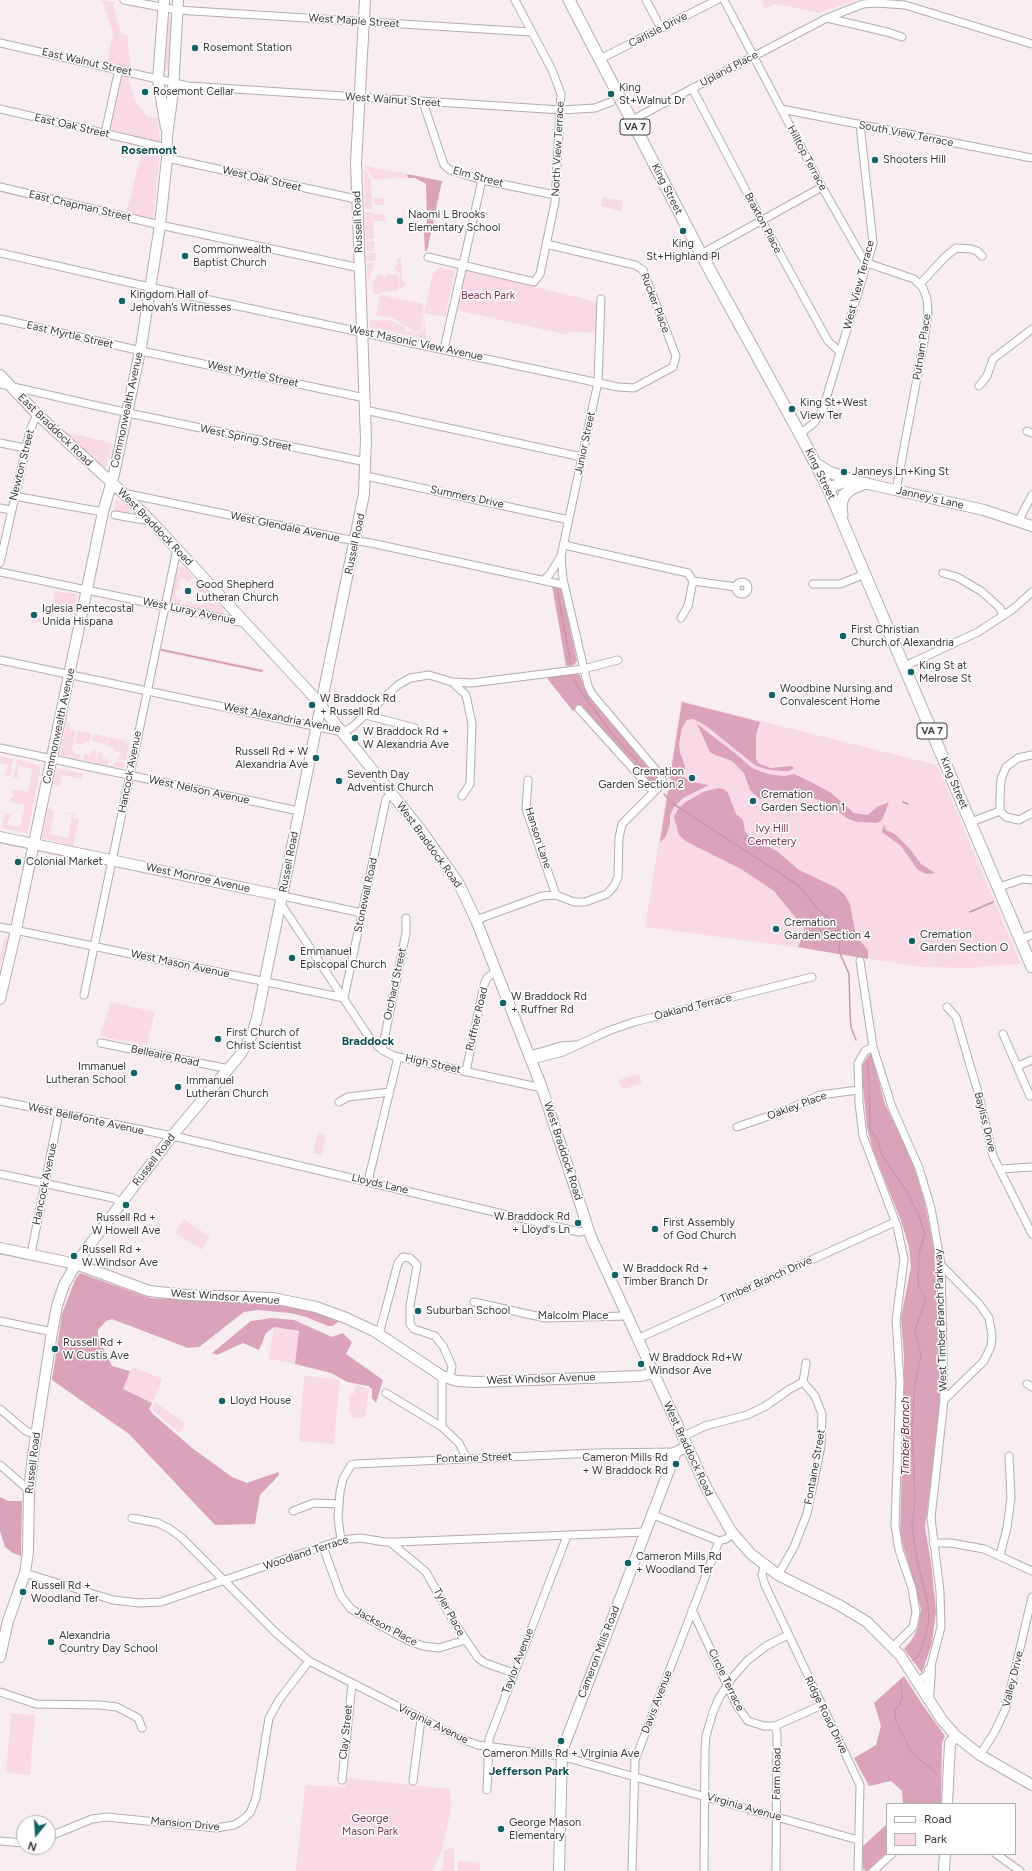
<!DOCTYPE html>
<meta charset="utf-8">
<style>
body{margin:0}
#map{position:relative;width:1032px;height:1871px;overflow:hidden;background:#f8edf1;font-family:Figtree,sans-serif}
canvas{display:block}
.legend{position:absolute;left:886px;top:1803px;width:130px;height:52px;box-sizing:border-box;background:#fff;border:1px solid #b1afaf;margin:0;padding:5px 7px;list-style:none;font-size:12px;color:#3b3738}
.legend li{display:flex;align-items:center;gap:8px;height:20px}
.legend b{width:20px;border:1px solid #b1afaf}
.north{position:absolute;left:16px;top:1815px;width:40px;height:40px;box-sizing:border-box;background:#fff;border:1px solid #b1afaf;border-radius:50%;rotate:198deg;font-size:11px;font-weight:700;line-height:16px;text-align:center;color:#3b3738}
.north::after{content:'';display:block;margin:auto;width:14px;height:18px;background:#126268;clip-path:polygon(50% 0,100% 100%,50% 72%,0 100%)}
</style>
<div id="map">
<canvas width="1032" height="1871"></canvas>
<ul class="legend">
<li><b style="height:5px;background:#fff"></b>Road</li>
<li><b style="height:11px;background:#f9d9e6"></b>Park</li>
</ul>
<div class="north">N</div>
</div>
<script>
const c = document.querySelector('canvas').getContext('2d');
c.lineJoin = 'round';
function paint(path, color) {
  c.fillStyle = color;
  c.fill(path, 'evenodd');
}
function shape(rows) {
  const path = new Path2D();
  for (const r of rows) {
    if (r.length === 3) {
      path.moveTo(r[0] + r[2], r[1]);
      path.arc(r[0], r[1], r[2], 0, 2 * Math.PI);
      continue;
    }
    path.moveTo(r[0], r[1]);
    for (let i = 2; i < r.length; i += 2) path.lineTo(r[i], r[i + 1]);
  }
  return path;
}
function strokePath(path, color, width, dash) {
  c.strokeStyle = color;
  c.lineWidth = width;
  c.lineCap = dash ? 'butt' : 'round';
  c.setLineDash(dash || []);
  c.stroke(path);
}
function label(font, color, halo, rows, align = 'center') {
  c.font = font + ' Figtree,sans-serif';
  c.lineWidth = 3;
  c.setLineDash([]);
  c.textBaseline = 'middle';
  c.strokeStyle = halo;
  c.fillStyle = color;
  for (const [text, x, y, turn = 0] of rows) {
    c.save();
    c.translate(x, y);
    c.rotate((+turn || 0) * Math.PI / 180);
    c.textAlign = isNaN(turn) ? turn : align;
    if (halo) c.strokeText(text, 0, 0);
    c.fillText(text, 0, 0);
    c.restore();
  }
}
paint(shape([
 [102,0,114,2,113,6,121,33,127,35,131,67,125,66,135,101,148,117,157,117,160,142,109,130,121,76,110,62,107,61,113,34],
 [761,0,856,0,820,13,776,4,765,8],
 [171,18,173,19,170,70,166,71,163,69,167,19],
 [143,147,160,151,153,220,126,214],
 [365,166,407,174,407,178,374,179],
 [364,168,371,180,372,208,365,209],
 [602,197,623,201,621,211,601,206],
 [373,198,384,198,384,205,374,205],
 [365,212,373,212,374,239,366,239],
 [374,214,384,214,385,221,374,221],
 [366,241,374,241,374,251,367,251],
 [371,257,5],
 [397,258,401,258,402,281,407,281,402,289,400,288,400,273,395,271,395,266,397,266],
 [367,263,375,263,368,281],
 [440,267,455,271,445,317,424,313,426,339,370,327,370,319,382,321,389,320,404,327,406,334,409,331,417,334,421,332,424,327,423,317,433,273],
 [466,270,597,302,596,333,568,332,568,335,456,310],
 [397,273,400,284,398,291,388,291,377,294,373,293,373,281,379,274,384,275,385,280,387,274,394,275],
 [380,295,424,304,421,330,415,332,395,319,376,315],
 [65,432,112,443,107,465,103,467],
 [116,499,129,508,129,513,113,512],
 [178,566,185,568,193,577,188,582,181,578,178,584,181,586,174,593,177,596,177,598,182,600,179,606,170,604,169,602],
 [201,585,223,609,224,613,222,614,183,607,187,601,202,606,204,604,208,595,196,590],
 [55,591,78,594,75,614,52,606],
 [33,617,47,620,46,624,26,620,32,621],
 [160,648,264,669,263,673,160,652],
 [681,701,937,765,1021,964,967,968,922,967,772,944,645,927,667,791,674,784,669,778],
 [66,723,70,723,69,729,76,730,72,750,75,751,75,754,80,754,81,760,60,755],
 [78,731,91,733,92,737,90,737,89,743,84,742,84,745,75,743],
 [94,734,108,737,106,744,92,741],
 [109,737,125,741,127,744,129,743,126,760,117,759,121,752,113,751,113,748,107,746],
 [91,750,97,751,95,763,83,760,84,754,90,755],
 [99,752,103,753,102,758,109,760,108,766,96,763],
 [0,756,14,759,11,765,12,772,10,776,4,775,9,765,0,763],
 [16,759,41,766,28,831,26,833,1,828,5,813,11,814,7,825,20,827,25,805,10,802,10,798,13,798,12,789,28,792,32,769,18,766,18,778,13,777,17,765],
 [117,761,125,763,124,768,110,766],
 [57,768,83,773,82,779,62,775,60,786,53,784],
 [48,808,54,812,52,822,46,821],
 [62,812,74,814,73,818,79,819,73,846,42,838,45,822,52,823,50,834,68,838,72,815],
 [5,936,9,937,0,966,0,957],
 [111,1002,155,1012,147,1046,100,1036],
 [639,1074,642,1084,622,1089,619,1080],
 [318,1133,326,1135,322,1155,313,1153],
 [184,1219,210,1237,201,1250,175,1232],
 [274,1327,300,1332,295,1364,269,1359],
 [134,1368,161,1378,162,1381,152,1403,122,1389,130,1371],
 [304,1376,340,1379,334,1444,299,1441],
 [356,1385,369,1389,366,1414,363,1418,354,1418,349,1412,350,1395,354,1394],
 [155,1402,186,1424,179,1433,151,1409],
 [11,1713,35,1715,30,1775,6,1773],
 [347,1778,450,1789,451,1809,442,1850,433,1871,296,1871,305,1785,345,1787],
 [448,1848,454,1849,454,1871,440,1871,443,1866,444,1850,447,1850],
 [458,1861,480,1862,480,1871,458,1871]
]), '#f9d9e6');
paint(shape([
 [407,174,442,181,427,251,425,251,424,232,427,222,426,184,415,178,408,178],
 [552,585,558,586,562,591,577,661,574,665,566,666],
 [576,674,580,675,584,688,592,699,657,776,658,780,654,784,649,783,582,706,573,711,546,677],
 [682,702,760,722,756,735,756,758,758,763,770,768,792,766,794,768,789,771,783,771,770,770,756,766,705,725,693,719,687,720,682,728,679,744,680,753,685,766,684,777,692,782,709,785,683,798,674,807,670,815,670,824,666,836,660,843,668,791,676,785,670,778],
 [697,724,736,754,752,768,768,774,784,776,794,774,803,778,830,792,854,813,868,815,877,807,889,802,882,820,877,823,857,822,848,819,833,807,820,800,798,795,775,794,760,799,750,790,744,773,732,761,715,755,710,752],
 [718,788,724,789,728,793,736,814,743,820,745,831,748,835,778,852,799,870,837,888,844,894,850,904,856,936,868,950,868,959,798,947,804,933,804,928,774,891,741,869,687,842,679,835,674,817,678,809,684,803,703,792],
 [884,824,886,830,895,834,910,849,921,864,935,873,926,874,918,870,901,846,882,832],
 [871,1052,885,1104,912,1160,925,1203,934,1250,942,1393,925,1528,931,1562,936,1611,932,1643,922,1673,904,1649,911,1641,918,1628,921,1609,900,1534,904,1394,904,1356,901,1318,911,1267,909,1247,900,1218,873,1151,867,1127,861,1067],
 [80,1273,150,1298,243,1303,259,1301,296,1306,341,1319,333,1326,328,1326,306,1317,290,1313,257,1310,244,1312,199,1347,188,1348,112,1319,106,1321,98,1330,98,1338,112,1366,130,1371,123,1389,152,1403,149,1409,153,1414,192,1448,232,1477,247,1483,278,1472,279,1475,260,1495,255,1524,215,1525,129,1434,52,1380,62,1314,75,1280],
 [272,1318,294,1320,332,1337,343,1333,352,1342,346,1354,383,1380,376,1403,372,1398,372,1389,368,1386,347,1382,331,1373,295,1364,299,1331,274,1327,266,1333,259,1350,243,1343,217,1355,212,1353,251,1321],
 [0,1497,8,1501,22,1501,21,1556,13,1553,5,1547,0,1531],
 [904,1676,922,1704,945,1736,942,1743,941,1804,903,1804,902,1791,891,1781,869,1786,854,1758,876,1745,881,1726,874,1703],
 [887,1824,887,1852,867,1871,863,1869,863,1846]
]), '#dba3ba');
strokePath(shape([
 [558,593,571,665],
 [162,650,262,671],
 [573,678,577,686,609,730,655,782],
 [664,794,672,803,798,885,818,909,835,924,840,932,839,951,849,974,850,1013,851,1027,856,1040],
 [903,802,908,804],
 [970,912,993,902],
 [867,1060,869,1081,870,1128,878,1141,881,1154,906,1190,919,1216,925,1234,919,1253,918,1285,926,1299,915,1330,921,1355,915,1383,912,1429,915,1499,912,1527,917,1560,928,1604,929,1621,922,1647,917,1657,913,1660],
 [901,1681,902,1699,895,1711,895,1719,912,1753,937,1774]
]), '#cb95ab', 1.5);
const street = shape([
 [124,0,177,10,531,32],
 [646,0,661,28],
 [724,0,822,187,862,257,867,263,914,279,923,288,927,299,928,313,924,341,896,490],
 [827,18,887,32,902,37],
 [0,43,188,86,561,110,595,108,611,102],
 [600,59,717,0],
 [692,88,762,221,828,341,840,352],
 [423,102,444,165,450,170,482,180,555,195],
 [0,109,167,148],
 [781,109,1032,158],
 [632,120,827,18,863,4,877,3,905,5,1032,44],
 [105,133,119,69],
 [167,158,356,199],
 [0,187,160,225,360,268],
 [0,253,158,289,618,387,634,388,673,367,676,356,643,270,635,265,546,244],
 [701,254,822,187],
 [428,257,534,282,540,274,555,202,561,94,552,70,515,0],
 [920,284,945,257,956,248,971,249,977,251,982,256],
 [0,319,146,352,365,398],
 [444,349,482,180],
 [0,384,133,414,366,462],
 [979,386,987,376,993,359,1032,329],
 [365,410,582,457],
 [1027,431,1032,433],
 [800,434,814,423,823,409,873,243,860,124],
 [0,443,25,448],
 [366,476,569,520],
 [123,493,345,539,371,543,564,585],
 [14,496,103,512],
 [0,508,11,510],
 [115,515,151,521],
 [1019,520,1032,495],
 [564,545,688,573,693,581,688,606,681,618],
 [0,563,30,430,37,414],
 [0,572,245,623],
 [943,573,957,577,981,591,1000,608,1003,616],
 [544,580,550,574,561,556,598,382,601,299],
 [693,581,736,587],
 [742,588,6],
 [813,584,840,584,865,574],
 [0,660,342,732,351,728,398,685,410,678,429,675,452,682,472,683,583,669,618,660],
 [905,666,978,632,1013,609,1032,592],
 [452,682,466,695,472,724,470,784,462,796],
 [579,709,654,792],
 [366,715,415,728],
 [0,748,299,811],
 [1032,755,1018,758,1006,767,1001,779,1000,799,1000,811,1006,817,1019,820,1032,813],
 [528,780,526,809,556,895],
 [971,822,1000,811],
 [999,887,1023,879,1032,880],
 [283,896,362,913],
 [281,904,371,1040,382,1050,394,1056,542,1088],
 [476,920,542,896,556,895,574,902,585,902,607,894,614,886,618,877,619,838,622,824,663,783,661,776,592,694,588,686,563,579,561,556],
 [0,927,344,998,386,799,392,794],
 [1020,939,1032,935],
 [860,961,873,1047,892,1107,919,1168,931,1208,941,1265,944,1400,931,1518,940,1591,941,1627,930,1670,926,1676,917,1681],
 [84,995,177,549],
 [947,1007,956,1017,979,1096,993,1156,1032,1234],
 [1003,1034,1030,1096],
 [101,1043,229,1069],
 [873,1047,865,1051,858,1063,859,1103,863,1136,897,1226,904,1259,896,1320,900,1382,895,1525,899,1550,912,1588,916,1612,913,1627,893,1647],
 [382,1050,406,933,406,918],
 [530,1055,561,1046,575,1045],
 [532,1060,563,1052,608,1031,634,1022,812,977],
 [1018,1066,1032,1060],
 [466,1071,484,985,487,978,496,971],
 [0,1101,182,1138,579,1232,588,1230],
 [339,1102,348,1097,390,1092],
 [737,1127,789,1109,820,1095,858,1090],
 [1000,1169,1032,1167],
 [0,1174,113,1198,122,1202],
 [368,1181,398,1057],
 [31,1254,59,1113],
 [941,1265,980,1305,989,1318,992,1335,991,1346,984,1361,944,1400],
 [474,1302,545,1318,626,1316],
 [0,1321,52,1332],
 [379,1334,398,1263,403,1257,410,1258,417,1265,410,1306,410,1324,414,1329,435,1336,443,1346,452,1366,450,1379],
 [637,1339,895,1222],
 [442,1376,442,1427,459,1443,467,1459],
 [1027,1384,1032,1387],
 [386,1393,442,1427],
 [0,1409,26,1431,37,1435],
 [682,1437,705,1426,747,1415,764,1407,790,1389,803,1382,806,1363],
 [0,1465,29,1490],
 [293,1511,314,1503,338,1504],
 [651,1514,719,1541,726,1539,733,1534],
 [132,1518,158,1523,170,1529,182,1538,276,1633,309,1661,464,1740,478,1745,561,1756,858,1840],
 [341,1540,338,1518,340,1492,343,1479,351,1465,355,1464,596,1453,676,1452],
 [390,1542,426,1572,455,1624,478,1658,485,1663,514,1673],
 [933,1543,951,1543,984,1549,1032,1571],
 [323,1547,341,1596,351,1609,407,1640,423,1646,439,1648,465,1640],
 [1000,1555,1007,1528,1011,1498,1009,1456],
 [764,1566,762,1575,765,1585,860,1785,858,1871],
 [25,1573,113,1600,140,1603,161,1602,341,1540,361,1538,385,1542,397,1542,644,1532],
 [778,1575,794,1547,807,1514,821,1446,822,1414,815,1396,803,1382],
 [692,1610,737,1706,748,1721,764,1726,775,1726,822,1705],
 [0,1692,36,1704,100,1705,117,1707,138,1718,142,1728],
 [775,1726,777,1734,776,1871],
 [980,1755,994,1733,1006,1708,1032,1597],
 [342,1780,352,1684],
 [413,1781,421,1719],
 [487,1790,489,1739,567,1536],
 [48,1837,92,1819,107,1817,216,1828,234,1825,241,1821,250,1813,256,1798,269,1718,279,1700,309,1661],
 [0,1841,24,1843],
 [996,1854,1020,1871],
 [632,1871,635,1760,719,1541],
 [704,1871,705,1750,706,1736,713,1712,719,1698,732,1678,747,1661,766,1646,788,1635],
 [873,1871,892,1854]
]);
const secondary = shape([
 [164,0,158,80,166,128],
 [0,375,37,414,123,493,151,521,313,696,421,830,459,884,476,920,542,1088,591,1237,707,1489,731,1531,751,1554,778,1575,839,1605,867,1622,900,1655,942,1720,956,1736,980,1755,1032,1785],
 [828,488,847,481,855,481,984,510,1032,526],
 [0,837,283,896],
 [0,999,14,939,103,512,114,474,141,347,160,225,167,158,167,136,173,91,178,0],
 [0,1248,76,1264,149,1291,187,1295,273,1298,316,1307,346,1318,374,1331,442,1376,457,1381,477,1382,641,1376,653,1373],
 [0,1657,8,1621,25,1573,28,1552,29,1490,33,1456,52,1332,57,1306,64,1285,79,1259,172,1136,240,1055,252,1035,257,1018,364,494,366,439,356,163,365,0],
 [928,1699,930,1670],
 [947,1804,950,1743,956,1736],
 [559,1871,562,1751,676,1452,687,1447],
 [944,1871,945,1854]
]);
const primary = shape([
 [569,0,701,254,800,434,828,488,1032,967],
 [816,464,829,472,855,481],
 [842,515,841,504,844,495,851,489,865,483]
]);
strokePath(street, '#b6acb0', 9);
strokePath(secondary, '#b6acb0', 12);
strokePath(primary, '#b6acb0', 13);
strokePath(street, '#fff', 7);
strokePath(secondary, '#fff', 10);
strokePath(primary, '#fff', 11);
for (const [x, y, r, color] of [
 [195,48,4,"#126268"],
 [145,92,4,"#126268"],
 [611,94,4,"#126268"],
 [875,160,4,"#126268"],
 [400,221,4,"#126268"],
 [683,231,4,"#126268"],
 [185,256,4,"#126268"],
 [122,301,4,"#126268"],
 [792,409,4,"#126268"],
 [844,472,4,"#126268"],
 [188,591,4,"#126268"],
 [34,615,4,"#126268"],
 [843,636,4,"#126268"],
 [911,672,4,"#126268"],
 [772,695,4,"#126268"],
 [312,705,4,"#126268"],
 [355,738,4,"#126268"],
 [316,758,4,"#126268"],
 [692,778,4,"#126268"],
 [339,781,4,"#126268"],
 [753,801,4,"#126268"],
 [18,862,4,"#126268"],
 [776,929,4,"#126268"],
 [912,941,4,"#126268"],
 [292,958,4,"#126268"],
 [503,1003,4,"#126268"],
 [218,1039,4,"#126268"],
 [134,1073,4,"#126268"],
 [178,1087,4,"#126268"],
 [126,1205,4,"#126268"],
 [578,1223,4,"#126268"],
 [655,1229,4,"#126268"],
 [74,1256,4,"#126268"],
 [615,1275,4,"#126268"],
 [418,1311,4,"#126268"],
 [55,1349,4,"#126268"],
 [641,1364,4,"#126268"],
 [222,1401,4,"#126268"],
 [676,1464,4,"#126268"],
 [628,1563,4,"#126268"],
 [23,1592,4,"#126268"],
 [51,1642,4,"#126268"],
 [561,1741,4,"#126268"],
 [501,1829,4,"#126268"]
]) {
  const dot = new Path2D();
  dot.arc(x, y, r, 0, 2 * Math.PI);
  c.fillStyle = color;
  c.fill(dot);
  strokePath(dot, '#fff', 1.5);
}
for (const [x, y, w] of [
 [635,127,30],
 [932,731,30]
]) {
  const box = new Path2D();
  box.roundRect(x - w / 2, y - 8, w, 16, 3);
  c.fillStyle = '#fff';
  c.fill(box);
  strokePath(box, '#3b3738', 1);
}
label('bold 10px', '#3b3738', null, [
 ["VA 7",635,127],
 ["VA 7",932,731]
]);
label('11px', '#3b3738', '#fff', [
 ["West Maple Street",354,21,4],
 ["Carlisle Drive",658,30,-27],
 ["East Walnut Street",87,62,13],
 ["Upland Place",729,69,-28],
 ["West Walnut Street",393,100,4],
 ["East Oak Street",72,126,13],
 ["South View Terrace",906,134,11],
 ["North View Terrace",558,149,-87],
 ["Hilltop Terrace",807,158,62],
 ["Elm Street",478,177,15],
 ["West Oak Street",262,179,13],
 ["King Street",667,189,63],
 ["East Chapman Street",80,206,13],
 ["Russell Road",358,222,-92],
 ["Braxton Place",763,223,62],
 ["West View Terrace",859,285,-75],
 ["Rucker Place",655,303,69],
 ["East Myrtle Street",70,335,13],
 ["West Masonic View Avenue",416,343,12],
 ["Putnam Place",922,347,-81],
 ["West Myrtle Street",253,374,12],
 ["Commonwealth Avenue",127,410,-78],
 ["East Braddock Road",55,430,44],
 ["West Spring Street",246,438,12],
 ["Junior Street",585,443,-78],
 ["Newton Street",22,465,-76],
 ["King Street",820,474,64],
 ["Summers Drive",467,497,12],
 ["Janney's Lane",930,498,13],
 ["West Braddock Road",155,527,46],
 ["West Glendale Avenue",285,527,12],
 ["Russell Road",355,544,-78],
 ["West Luray Avenue",189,611,12],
 ["West Alexandria Avenue",282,718,11],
 ["Commonwealth Avenue",59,726,-78],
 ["Hancock Avenue",130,772,-79],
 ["King Street",954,783,67],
 ["West Nelson Avenue",199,790,12],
 ["Hanson Lane",538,838,72],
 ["West Braddock Road",429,845,54],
 ["Russell Road",289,862,-79],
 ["West Monroe Avenue",198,878,12],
 ["Stonewall Road",366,895,-78],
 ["West Mason Avenue",180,964,12],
 ["Orchard Street",395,984,-78],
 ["Oakland Terrace",693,1007,-14],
 ["Ruffner Road",477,1019,-77],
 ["Belleaire Road",165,1056,12],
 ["High Street",433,1064,12],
 ["Oakley Place",797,1106,-20],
 ["West Bellefonte Avenue",86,1119,12],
 ["Bayliss Drive",985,1122,76],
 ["West Braddock Road",563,1151,72],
 ["Russell Road",154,1160,-53],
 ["Hancock Avenue",45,1184,-78],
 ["Lloyds Lane",380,1184,13],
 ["Timber Branch Drive",766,1280,-24],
 ["West Windsor Avenue",225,1297,4],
 ["Malcolm Place",573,1316],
 ["West Timber Branch Parkway",941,1320,-92],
 ["West Windsor Avenue",541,1379,-2],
 ["West Braddock Road",688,1449,65],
 ["Fontaine Street",474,1458,-2],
 ["Russell Road",33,1463,-83],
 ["Fontaine Street",815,1467,-80],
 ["Woodland Terrace",306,1553,-18],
 ["Tyler Place",449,1612,61],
 ["Jackson Place",386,1627,28],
 ["Cameron Mills Road",599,1652,-69],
 ["Taylor Avenue",518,1661,-69],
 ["Valley Drive",1013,1679,-76],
 ["Circle Terrace",726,1680,64],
 ["Davis Avenue",657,1702,-69],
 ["Ridge Road Drive",826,1715,64],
 ["Virginia Avenue",433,1724,26],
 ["Clay Street",346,1732,-84],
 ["Farm Road",777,1774,-89],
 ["Virginia Avenue",744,1807,16],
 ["Mansion Drive",185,1824,5]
]);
label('11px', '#3b3738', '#fff', [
 ["Rosemont Station",203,48],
 ["King",619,88],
 ["St+Walnut Dr",619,101],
 ["Rosemont Cellar",153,92],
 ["Shooters Hill",883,160],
 ["Naomi L Brooks",408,215],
 ["Elementary School",408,228],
 ["King",683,244,"center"],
 ["St+Highland Pl",683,257,"center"],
 ["Commonwealth",193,250],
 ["Baptist Church",193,263],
 ["Kingdom Hall of",130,295],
 ["Jehovah’s Witnesses",130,308],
 ["King St+West",800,403],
 ["View Ter",800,416],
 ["Janneys Ln+King St",852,472],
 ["Good Shepherd",196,585],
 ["Lutheran Church",196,598],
 ["Iglesia Pentecostal",42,609],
 ["Unida Hispana",42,622],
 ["First Christian",851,630],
 ["Church of Alexandria",851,643],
 ["King St at",919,666],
 ["Melrose St",919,679],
 ["Woodbine Nursing and",780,689],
 ["Convalescent Home",780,702],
 ["W Braddock Rd",320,699],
 ["+ Russell Rd",320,712],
 ["W Braddock Rd +",363,732],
 ["W Alexandria Ave",363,745],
 ["Russell Rd + W",308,752,"right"],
 ["Alexandria Ave",308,765,"right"],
 ["Cremation",684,772,"right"],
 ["Garden Section 2",684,785,"right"],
 ["Seventh Day",347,775],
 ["Adventist Church",347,788],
 ["Cremation",761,795],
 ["Garden Section 1",761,808],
 ["Colonial Market",26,862],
 ["Cremation",784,923],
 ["Garden Section 4",784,936],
 ["Cremation",920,935],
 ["Garden Section O",920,948],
 ["Emmanuel",300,952],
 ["Episcopal Church",300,965],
 ["W Braddock Rd",511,997],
 ["+ Ruffner Rd",511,1010],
 ["First Church of",226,1033],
 ["Christ Scientist",226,1046],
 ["Immanuel",126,1067,"right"],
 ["Lutheran School",126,1080,"right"],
 ["Immanuel",186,1081],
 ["Lutheran Church",186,1094],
 ["W Braddock Rd",570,1217,"right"],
 ["+ Lloyd's Ln",570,1230,"right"],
 ["Russell Rd +",126,1218,"center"],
 ["W Howell Ave",126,1231,"center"],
 ["First Assembly",663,1223],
 ["of God Church",663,1236],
 ["Russell Rd +",82,1250],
 ["W Windsor Ave",82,1263],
 ["W Braddock Rd +",623,1269],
 ["Timber Branch Dr",623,1282],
 ["Suburban School",426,1311],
 ["Russell Rd +",63,1343],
 ["W Custis Ave",63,1356],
 ["W Braddock Rd+W",649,1358],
 ["Windsor Ave",649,1371],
 ["Lloyd House",230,1401],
 ["Cameron Mills Rd",668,1458,"right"],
 ["+ W Braddock Rd",668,1471,"right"],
 ["Cameron Mills Rd",636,1557],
 ["+ Woodland Ter",636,1570],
 ["Russell Rd +",31,1586],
 ["Woodland Ter",31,1599],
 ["Alexandria",59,1636],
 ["Country Day School",59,1649],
 ["Cameron Mills Rd + Virginia Ave",561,1754,"center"],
 ["George Mason",509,1823],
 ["Elementary",509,1836]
], 'left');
label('11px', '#7a3756', '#fff', [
 ["Beach Park",488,296],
 ["Ivy Hill",772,829],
 ["Cemetery",772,842],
 ["George",370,1819],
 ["Mason Park",370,1832]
]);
label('bold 12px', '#0e4d51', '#fff', [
 ["Rosemont",149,150],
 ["Braddock",368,1041],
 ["Jefferson Park",529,1771]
]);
label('italic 12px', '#672545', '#fff', [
 ["Timber Branch",905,1436,-90]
]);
</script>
